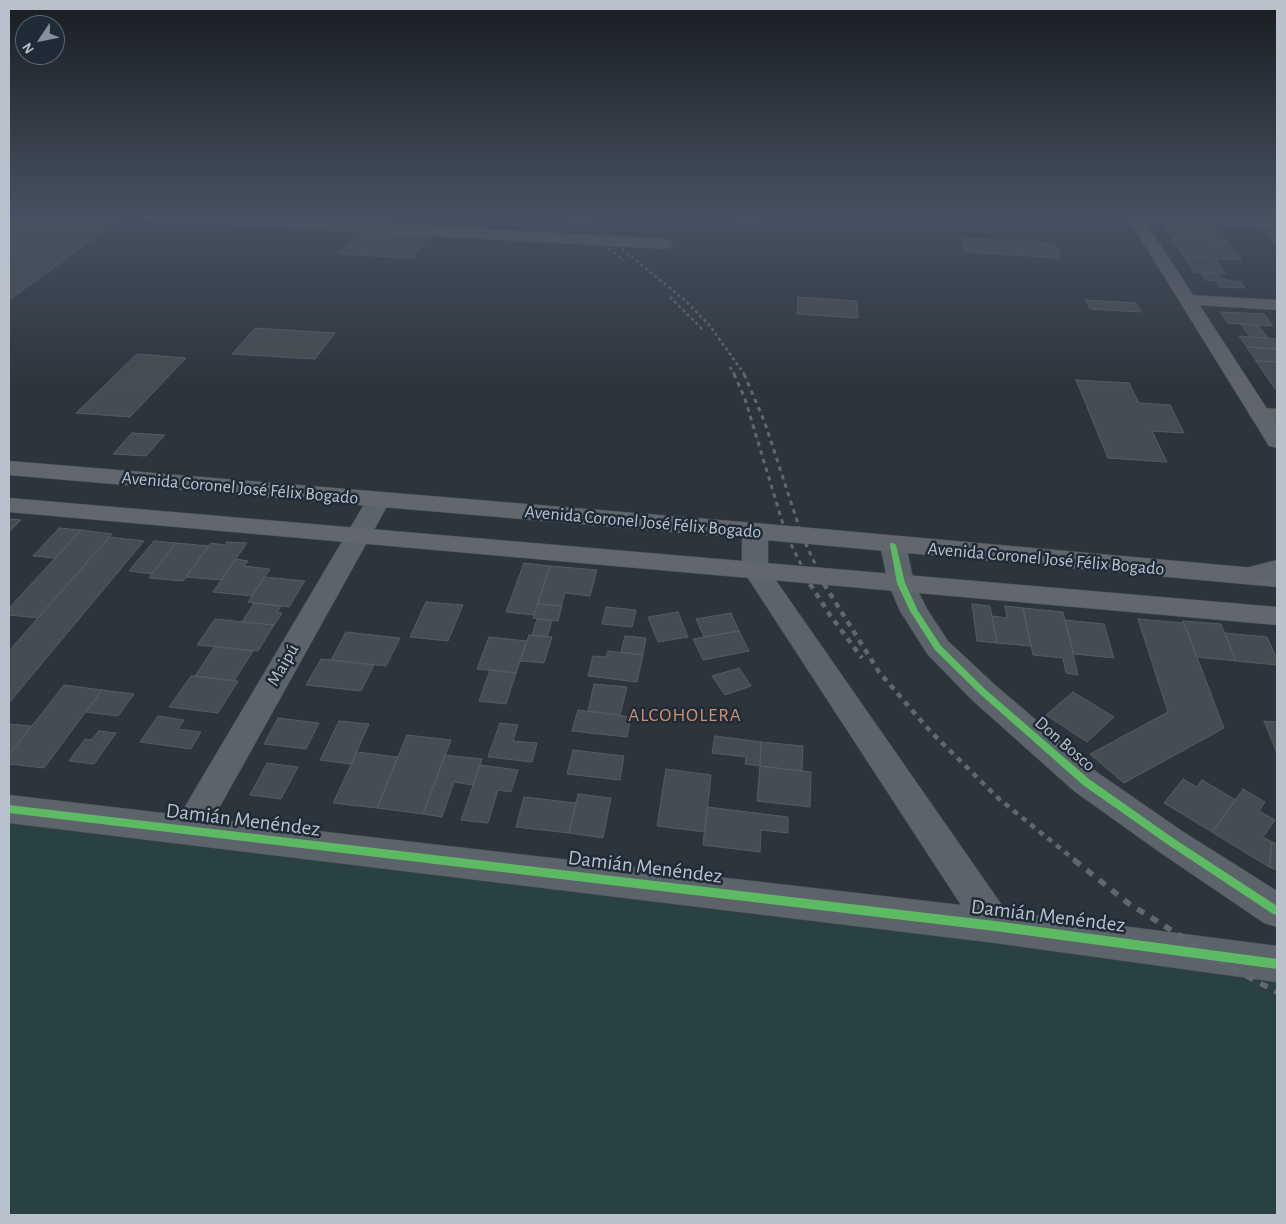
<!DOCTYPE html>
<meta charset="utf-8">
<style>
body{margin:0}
#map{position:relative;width:1286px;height:1224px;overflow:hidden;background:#2d353c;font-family:"Alegreya Sans",sans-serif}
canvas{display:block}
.frame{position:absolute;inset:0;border:10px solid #b8c1cc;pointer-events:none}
.north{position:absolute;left:15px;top:15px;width:50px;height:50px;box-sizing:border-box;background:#1f2c37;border:1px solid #5c6873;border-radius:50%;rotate:236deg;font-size:14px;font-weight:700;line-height:20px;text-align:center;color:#b8c1cc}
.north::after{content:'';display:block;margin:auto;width:18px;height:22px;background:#87909a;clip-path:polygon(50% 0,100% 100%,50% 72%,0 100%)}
</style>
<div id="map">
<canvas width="1286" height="1224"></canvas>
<div class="frame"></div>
<div class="north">N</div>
</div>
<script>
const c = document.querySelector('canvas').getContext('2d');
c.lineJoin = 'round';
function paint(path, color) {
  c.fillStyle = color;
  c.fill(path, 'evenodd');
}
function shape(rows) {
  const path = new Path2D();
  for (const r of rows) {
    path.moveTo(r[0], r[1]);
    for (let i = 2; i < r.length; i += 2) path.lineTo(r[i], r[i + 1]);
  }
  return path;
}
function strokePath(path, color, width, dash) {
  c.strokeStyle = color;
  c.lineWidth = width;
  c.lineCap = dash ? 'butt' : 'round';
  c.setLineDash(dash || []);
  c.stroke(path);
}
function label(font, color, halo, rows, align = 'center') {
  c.font = font + ' "Alegreya Sans",sans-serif';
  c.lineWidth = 5;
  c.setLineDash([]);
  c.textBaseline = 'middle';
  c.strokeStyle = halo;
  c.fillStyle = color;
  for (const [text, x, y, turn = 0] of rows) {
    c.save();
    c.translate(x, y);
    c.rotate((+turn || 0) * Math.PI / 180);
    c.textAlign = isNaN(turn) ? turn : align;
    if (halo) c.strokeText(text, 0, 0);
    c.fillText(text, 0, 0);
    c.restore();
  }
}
paint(shape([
 [9,820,1057,951,1277,975,1277,1215,9,1215]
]), '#2a4142');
const building = shape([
 [23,215,32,215,120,220,9,300,9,224,23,215],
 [744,215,759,215,758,224,742,223,744,215],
 [1170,222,1215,225,1228,241,1172,238,1163,225,1170,222],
 [1263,231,1277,231,1277,242,1272,242,1263,231],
 [357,232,429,235,413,258,338,254,357,232],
 [962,238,1054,243,1061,258,965,252,962,238],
 [1172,238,1228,241,1242,260,1184,257,1172,238],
 [1184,257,1215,258,1226,274,1194,272,1184,257],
 [1200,272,1217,273,1222,279,1241,282,1245,288,1220,287,1216,281,1205,280,1200,272],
 [798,297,857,301,858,318,797,314,798,297],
 [1086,300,1136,303,1141,312,1090,309,1086,300],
 [1220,312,1264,314,1273,326,1228,323,1220,312],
 [1241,324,1258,325,1268,338,1250,337,1241,324],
 [255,328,335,333,315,359,232,354,255,328],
 [1239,336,1277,339,1277,349,1247,347,1239,336],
 [1247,347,1277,349,1277,358,1275,358,1277,362,1256,361,1247,347],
 [137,354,186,358,130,417,76,413,137,354],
 [1256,361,1277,362,1277,389,1275,389,1256,361],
 [1076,380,1129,383,1139,403,1170,405,1184,433,1152,431,1167,462,1108,458,1076,380],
 [132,433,165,435,146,456,113,454,132,433],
 [9,519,21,520,9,532,9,519],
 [59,528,81,530,55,558,33,556,59,528],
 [81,530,112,534,38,618,9,615,9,608,81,530],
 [109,537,144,541,9,703,9,651,109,537],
 [154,541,176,543,152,574,129,571,154,541],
 [227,542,247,543,221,580,186,577,211,543,225,545,227,542],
 [176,543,209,546,183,581,149,578,176,543],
 [236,559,248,561,244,566,270,569,252,596,213,592,236,559],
 [524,563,550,566,534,615,506,612,524,563],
 [550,566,597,570,590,596,565,593,561,606,538,604,550,566],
 [264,577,305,581,289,607,248,602,264,577],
 [426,602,463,605,448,641,410,637,426,602],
 [254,603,281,606,277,612,282,613,274,625,242,622,254,603],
 [538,604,562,606,558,621,533,618,538,604],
 [972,604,990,606,997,643,977,641,972,604],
 [1005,606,1023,608,1031,646,997,643,992,616,1007,618,1005,606],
 [606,607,636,610,632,627,602,624,606,607],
 [1023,608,1063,612,1078,675,1066,673,1063,658,1033,655,1023,608],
 [678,612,688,637,658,642,648,617,678,612],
 [731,613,739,631,704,637,696,619,731,613],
 [215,619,274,625,258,651,197,645,215,619],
 [537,619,552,621,547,637,532,635,537,619],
 [1138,619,1184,623,1224,728,1124,783,1090,754,1168,712,1138,619],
 [1065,620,1104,624,1114,658,1074,654,1065,620],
 [1183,621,1221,624,1236,661,1197,657,1183,621],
 [739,631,749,651,703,660,693,639,739,631],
 [346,632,400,638,386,666,331,660,346,632],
 [1225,633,1267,637,1277,659,1277,665,1236,661,1225,633],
 [529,635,552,637,544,663,520,661,529,635],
 [625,636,646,638,643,655,621,652,625,636],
 [489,637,527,641,516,673,477,669,489,637],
 [215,646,253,651,234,681,195,676,215,646],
 [608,651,643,655,637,682,588,676,593,656,606,657,608,651],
 [321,659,331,660,374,665,361,691,306,685,321,659],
 [739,668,751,686,725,695,712,676,739,668],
 [490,670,516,673,506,704,479,701,490,670],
 [191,676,195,676,238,681,218,713,169,707,191,676],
 [594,684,627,687,620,715,588,711,594,684],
 [64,685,102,690,44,768,9,764,9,755,64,685],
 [102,690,134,694,118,716,86,712,102,690],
 [1073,692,1114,717,1087,742,1046,715,1073,692],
 [578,710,631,717,627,737,572,731,578,710],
 [158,716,184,720,178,729,201,732,191,749,140,742,158,716],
 [278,718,319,723,306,749,264,744,278,718],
 [339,721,369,724,351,764,320,760,339,721],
 [1264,721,1277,722,1277,753,1264,721],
 [500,723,518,725,513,741,537,743,532,762,488,757,500,723],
 [9,724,31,726,9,755,9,724],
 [99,731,116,733,94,764,69,761,85,739,91,740,99,731],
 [407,735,451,740,423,814,377,808,407,735],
 [715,736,761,742,760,766,745,764,746,757,712,753,715,736],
 [761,742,803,746,802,771,760,766,761,742],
 [573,750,624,756,620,780,567,774,573,750],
 [357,752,398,757,377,808,333,803,357,752],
 [445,755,482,759,473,785,454,782,442,817,423,814,445,755],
 [267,763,298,767,281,799,250,795,267,763],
 [480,765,518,770,511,792,498,790,488,823,461,820,480,765],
 [760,766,811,772,810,807,757,801,760,766],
 [666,769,711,775,705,832,657,826,666,769],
 [1183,779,1197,787,1202,780,1236,800,1212,832,1164,803,1183,779],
 [1243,789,1265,802,1259,811,1275,820,1263,837,1272,842,1269,867,1212,832,1243,789],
 [578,794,611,798,603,838,569,833,578,794],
 [524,797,576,803,569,833,516,827,524,797],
 [707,807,788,817,788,833,761,830,760,852,703,845,707,807],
 [1272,842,1277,844,1277,870,1269,867,1272,842]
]);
paint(building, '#454c52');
strokePath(building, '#555c63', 1);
const street = shape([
 [138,215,236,215,665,239,671,241,673,244,671,247,665,249,145,220,140,218,138,215],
 [1127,215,1207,215,1277,219,1277,229,1134,221,1129,219,1127,215],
 [1260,408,1277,409,1277,421,1252,419,1249,414,1252,409,1260,408],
 [378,494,387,496,390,501,213,819,961,905,742,569,742,531,746,526,755,523,764,526,768,531,768,569,1006,911,1277,946,1277,982,995,943,9,823,9,795,180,815,366,501,369,496,378,494],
 [893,537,902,539,906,545,914,583,927,609,948,641,994,684,1098,773,1182,831,1277,891,1277,927,1264,923,1158,851,1074,791,972,700,928,655,900,611,888,583,880,545,884,539,893,537]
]);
const secondary = shape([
 [1188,295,1277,300,1277,310,1182,304,1179,300,1182,296,1188,295],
 [9,461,755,523,1277,570,1277,587,755,539,9,475,9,461],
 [9,498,1277,607,1277,625,9,512,9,498]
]);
const primary = shape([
 [1126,215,1141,215,1277,424,1277,448,1269,446,1266,441,1126,215],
 [1277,560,1277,576,1247,584,1238,582,1234,576,1238,570,1277,560]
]);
strokePath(street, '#4b5156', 1);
strokePath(secondary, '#4b5156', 1);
strokePath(primary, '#4b5159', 1);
paint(street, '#5d636a');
paint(secondary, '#62676e');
paint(primary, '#60656b');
strokePath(shape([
 [566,215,623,260],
 [580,215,686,301,710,326,745,375],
 [670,297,702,329],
 [730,367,735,375]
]), '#62676e', 2.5, [3, 3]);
strokePath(shape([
 [734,374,745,399,786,534,811,585],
 [744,374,765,423,802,536,825,585]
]), '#62676e', 3, [4.5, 4.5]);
strokePath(shape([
 [810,584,830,615,862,658],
 [824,584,879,672,930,731,999,799,1076,861]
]), '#62676e', 4.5, [5.5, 5.5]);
strokePath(shape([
 [1074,860,1128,903,1235,970,1277,992]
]), '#62676e', 5.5, [8, 8]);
paint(shape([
 [891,543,893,543,896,545,905,583,918,611,941,646,986,690,1089,779,1173,838,1277,906,1277,915,1273,914,1167,844,1083,785,980,694,935,650,910,611,897,583,890,545,891,543],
 [9,805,995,921,1277,959,1277,969,995,931,9,813,9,805]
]), '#5cba63');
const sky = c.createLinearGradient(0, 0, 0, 387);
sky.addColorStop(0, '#191d21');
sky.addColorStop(0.56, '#465161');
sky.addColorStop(1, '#46516100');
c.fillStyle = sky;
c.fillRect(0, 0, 1286, 387);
label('18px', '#b8c1cc', '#1f2c37', [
 ["Avenida Coronel José Félix Bogado",240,488,5],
 ["Avenida Coronel José Félix Bogado",643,522,5],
 ["Avenida Coronel José Félix Bogado",1046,559,5],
 ["Maipú",283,665,-60],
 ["Don Bosco",1065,744,41]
]);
c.letterSpacing = '1px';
label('19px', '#d68e69', '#1f2c37', [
 ["ALCOHOLERA",685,715]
]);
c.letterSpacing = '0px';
label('21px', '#b8c1cc', '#1f2c37', [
 ["Damián Menéndez",243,820,7],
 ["Damián Menéndez",645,867,7],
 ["Damián Menéndez",1048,916,7]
]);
</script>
